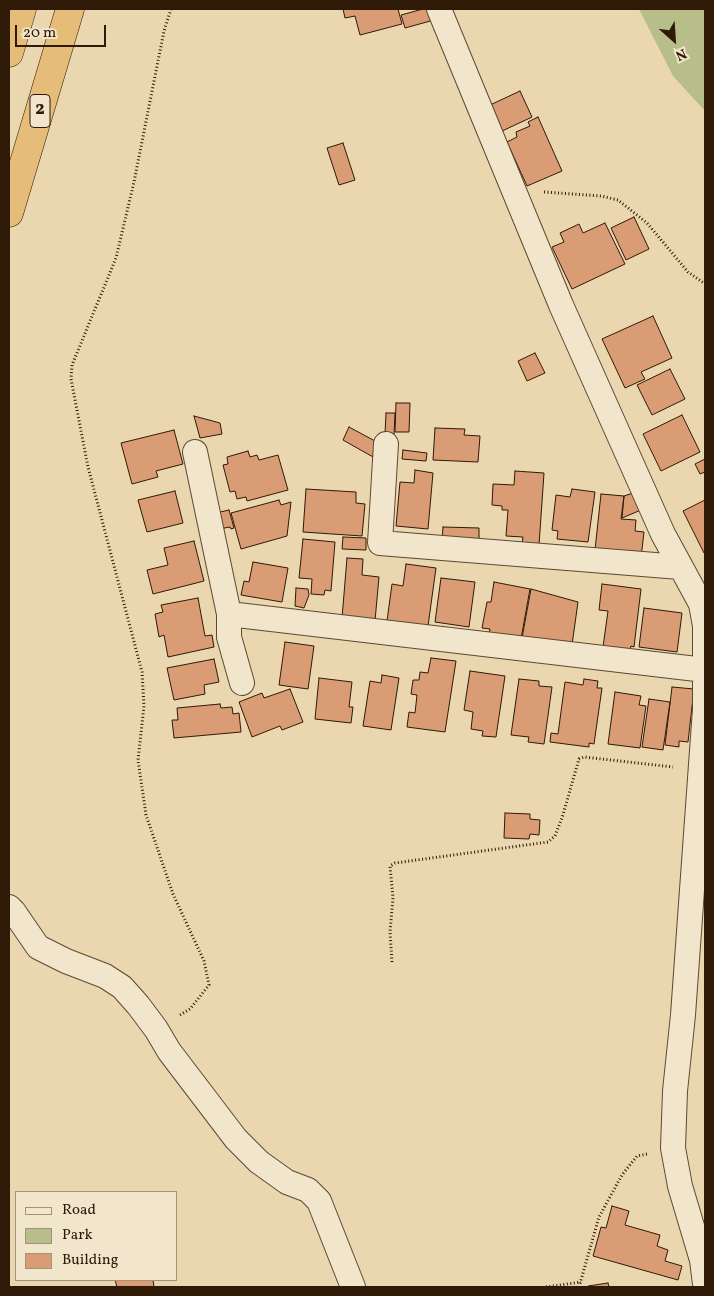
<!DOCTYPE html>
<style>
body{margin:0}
#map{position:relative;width:714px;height:1296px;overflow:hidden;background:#ead7af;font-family:Vollkorn,serif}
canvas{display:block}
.frame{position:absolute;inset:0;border:10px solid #2f1907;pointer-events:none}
.legend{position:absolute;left:15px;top:1191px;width:162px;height:90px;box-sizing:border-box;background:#f1e5cb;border:1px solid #a3937d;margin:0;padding:6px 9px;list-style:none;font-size:15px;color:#2f1907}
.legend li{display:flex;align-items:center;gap:10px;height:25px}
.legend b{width:25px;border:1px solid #a3937d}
.north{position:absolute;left:649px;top:15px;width:50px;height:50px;-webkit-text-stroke:4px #f1e5cb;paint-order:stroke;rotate:154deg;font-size:14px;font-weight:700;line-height:20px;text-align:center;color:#2f1907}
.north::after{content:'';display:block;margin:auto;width:18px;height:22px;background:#2f1907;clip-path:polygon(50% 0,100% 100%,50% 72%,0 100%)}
.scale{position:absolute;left:15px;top:25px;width:91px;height:22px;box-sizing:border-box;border:2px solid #2f1907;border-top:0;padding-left:6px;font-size:15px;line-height:18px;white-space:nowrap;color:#2f1907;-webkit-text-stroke:4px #f1e5cb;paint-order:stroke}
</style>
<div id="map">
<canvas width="714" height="1296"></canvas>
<div class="frame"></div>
<ul class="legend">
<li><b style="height:6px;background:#f1e5cb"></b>Road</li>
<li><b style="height:14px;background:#b7be8a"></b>Park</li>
<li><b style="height:14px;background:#d99c75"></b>Building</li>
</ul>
<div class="north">N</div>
<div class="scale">20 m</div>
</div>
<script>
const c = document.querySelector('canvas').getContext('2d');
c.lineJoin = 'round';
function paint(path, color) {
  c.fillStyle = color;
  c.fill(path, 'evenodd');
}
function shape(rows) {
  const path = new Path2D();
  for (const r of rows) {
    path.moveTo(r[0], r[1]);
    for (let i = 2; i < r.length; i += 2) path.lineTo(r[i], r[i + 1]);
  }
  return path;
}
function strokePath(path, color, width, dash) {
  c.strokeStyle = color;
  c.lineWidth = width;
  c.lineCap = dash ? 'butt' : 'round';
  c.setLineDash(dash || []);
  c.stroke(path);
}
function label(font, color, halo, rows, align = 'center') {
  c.font = font + ' Vollkorn,serif';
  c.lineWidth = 4;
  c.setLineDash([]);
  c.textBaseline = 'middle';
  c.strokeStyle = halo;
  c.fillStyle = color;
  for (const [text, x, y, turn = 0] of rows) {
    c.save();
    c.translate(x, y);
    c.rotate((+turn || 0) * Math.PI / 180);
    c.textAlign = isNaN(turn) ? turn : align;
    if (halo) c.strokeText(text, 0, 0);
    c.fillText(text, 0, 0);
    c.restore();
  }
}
paint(shape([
 [639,9,705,9,705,111,673,76]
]), '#b7be8a');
const building = shape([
 [343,9,398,9,402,24,360,35,355,16,345,18,343,9],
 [423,9,431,9,434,20,405,28,401,15,423,9],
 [520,91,532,117,500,132,488,106,520,91],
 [538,117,562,171,527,186,507,142,517,137,516,132,530,126,528,122,538,117],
 [343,143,355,180,339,185,327,148,343,143],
 [634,217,649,249,626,260,611,228,634,217],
 [605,223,625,264,572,289,552,247,564,242,560,233,579,224,583,233,605,223],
 [653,316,672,358,641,372,645,379,625,388,602,339,653,316],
 [535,353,545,373,527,381,518,361,535,353],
 [670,369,685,399,652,415,637,385,670,369],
 [396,403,410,403,409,432,395,432,396,403],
 [386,413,395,413,394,435,385,434,386,413],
 [682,415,700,452,661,471,643,434,682,415],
 [194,416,220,423,222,434,200,438,194,416],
 [349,427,375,441,373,457,343,440,349,427],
 [435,428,465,429,464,435,480,436,478,462,433,460,435,428],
 [174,430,183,464,156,471,158,477,132,484,121,443,174,430],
 [403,450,427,453,426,461,402,459,403,450],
 [248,451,250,457,257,455,259,460,278,455,288,490,247,501,246,497,237,499,235,491,230,492,223,465,228,464,227,457,248,451],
 [705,459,705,472,700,474,695,464,705,459],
 [415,470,433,473,428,529,396,526,400,482,414,483,415,470],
 [515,471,544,473,539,545,522,544,523,537,506,536,508,510,502,510,502,506,492,505,493,484,514,485,515,471],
 [306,489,356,492,356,503,365,504,362,536,303,532,306,489],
 [572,489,595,492,588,542,557,539,558,531,552,530,556,495,570,497,572,489],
 [175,491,183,523,147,532,138,500,175,491],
 [633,493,641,510,622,518,624,496,633,493],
 [601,494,624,496,621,519,636,520,635,531,644,532,641,558,595,550,601,494],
 [279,500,281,505,291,502,287,536,241,549,231,513,279,500],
 [705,500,705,553,704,553,683,511,705,500],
 [229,510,234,528,231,529,230,527,219,529,216,513,229,510],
 [443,527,479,528,479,545,442,544,443,527],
 [343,537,366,538,366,550,342,549,343,537],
 [303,539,335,542,331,591,325,590,324,595,311,594,312,579,299,578,303,539],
 [194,541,204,581,153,594,147,570,168,565,164,548,194,541],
 [347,558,363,559,362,575,379,577,375,621,342,618,347,558],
 [253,562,288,568,282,602,241,595,244,581,249,582,253,562],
 [406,564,436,568,428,626,387,621,392,584,403,586,406,564],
 [441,578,475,582,469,627,435,622,441,578],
 [494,582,530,589,521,639,489,634,490,629,482,628,487,602,491,602,494,582],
 [602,584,641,589,634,647,631,646,630,650,603,647,608,611,599,610,602,584],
 [296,588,308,589,309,595,304,608,295,606,296,588],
 [531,589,578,602,572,645,522,638,531,589],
 [198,598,205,636,212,635,214,647,168,657,164,635,159,637,155,614,163,612,161,605,198,598],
 [644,608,682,613,677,652,639,647,644,608],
 [285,642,314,646,308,689,279,685,285,642],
 [431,658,456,661,445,732,407,727,409,712,415,713,417,695,411,694,413,680,419,680,420,672,428,673,431,658],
 [214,659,219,682,204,685,205,694,174,700,167,668,214,659],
 [470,671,505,676,496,737,482,736,483,731,471,729,473,712,464,710,470,671],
 [382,675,399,678,391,730,363,726,370,681,381,683,382,675],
 [319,678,352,682,349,707,353,707,351,723,315,719,319,678],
 [519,679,539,681,539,686,552,687,544,744,528,742,529,737,511,735,519,679],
 [584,679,598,681,597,688,602,688,594,744,589,743,589,747,550,742,551,733,558,734,565,682,583,685,584,679],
 [672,687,694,689,688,742,679,741,679,747,665,745,672,687],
 [290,689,303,722,282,730,280,726,252,737,239,702,262,693,264,698,290,689],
 [615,692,641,696,639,705,646,706,640,748,608,744,615,692],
 [649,699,670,702,663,750,642,747,649,699],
 [220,704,221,708,232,707,233,714,239,713,241,732,174,738,172,720,178,720,177,708,220,704],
 [505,813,530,814,530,819,540,820,539,835,530,834,529,839,504,838,505,813],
 [612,1206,629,1211,625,1225,660,1235,657,1246,668,1250,665,1261,682,1266,678,1280,593,1256,601,1227,606,1228,612,1206],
 [115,1280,153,1280,154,1287,117,1287,115,1280],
 [608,1283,609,1287,588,1287,588,1286,608,1283]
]);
paint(building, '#d99c75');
strokePath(building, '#2f1907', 1);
const minor = shape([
 [439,9,561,305,663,534,701,604,705,626,705,708],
 [386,444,380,543,680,567],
 [195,452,229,614,229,637,242,683],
 [229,614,705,670],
 [705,709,683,1015,675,1091,673,1148,680,1186,702,1260,705,1284],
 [9,907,14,912,38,947,66,961,105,976,122,987,138,1005,156,1029,169,1051,236,1139,259,1162,287,1182,308,1190,319,1201,353,1287]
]);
const motorway = shape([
 [9,53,22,9],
 [9,213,70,9]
]);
strokePath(minor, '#5e4831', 26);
strokePath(motorway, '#2f1907', 29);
strokePath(shape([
 [171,9,164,31,134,182,116,258,72,365,71,379,88,467,142,672,144,706,138,760,146,815,173,894,204,961,209,985,190,1009,180,1015],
 [544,192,601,196,618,200,647,223,688,272,705,284],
 [392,962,390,932,393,898,390,866,395,863,548,842,555,836,562,818,579,759,584,757,673,767],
 [546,1287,581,1282],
 [579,1287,599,1217,622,1175,637,1156,647,1154]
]), '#2f1907', 3, [1, 2.5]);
strokePath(minor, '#f1e5cb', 24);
strokePath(motorway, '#e5bc78', 28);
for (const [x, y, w] of [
 [40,111,20]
]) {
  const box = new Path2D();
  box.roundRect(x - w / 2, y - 16.5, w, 33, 4);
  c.fillStyle = '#f1e5cb';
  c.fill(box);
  strokePath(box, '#2f1907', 1);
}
label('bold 19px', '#2f1907', null, [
 ["2",40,111]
]);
</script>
